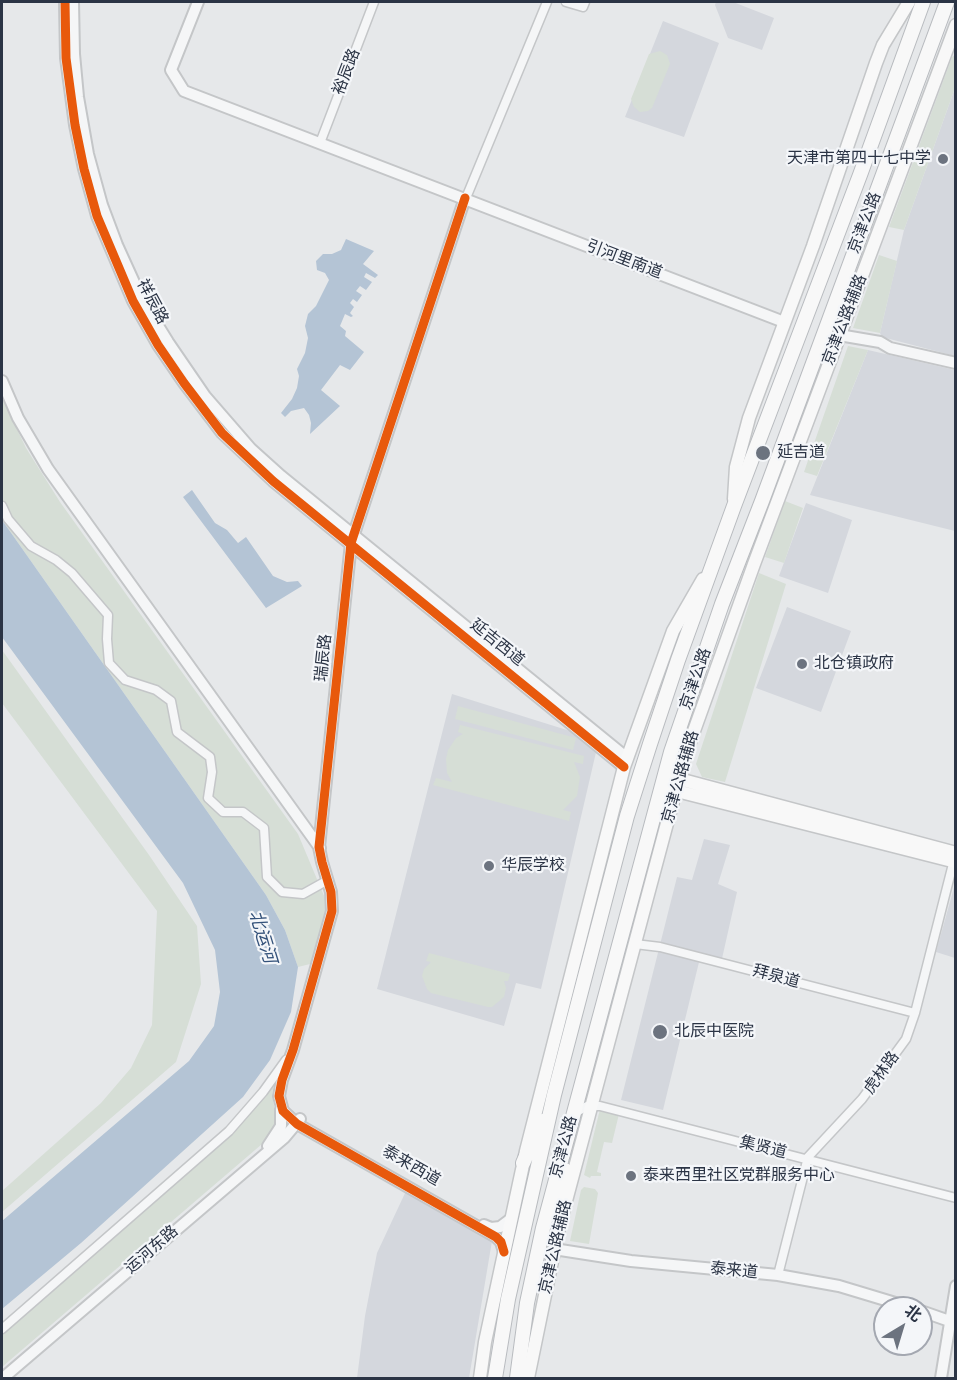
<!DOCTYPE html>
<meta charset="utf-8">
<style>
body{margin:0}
#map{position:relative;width:957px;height:1380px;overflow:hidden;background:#e6e8ea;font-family:Signika,"Noto Sans SC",sans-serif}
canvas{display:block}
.frame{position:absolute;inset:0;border:3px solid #2b3445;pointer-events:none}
.north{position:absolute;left:873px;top:1296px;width:60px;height:60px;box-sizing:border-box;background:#f4f6f9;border:2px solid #a4a8b1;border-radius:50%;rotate:38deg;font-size:16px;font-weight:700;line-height:24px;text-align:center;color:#2b3445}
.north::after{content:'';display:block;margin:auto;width:21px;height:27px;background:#6c737f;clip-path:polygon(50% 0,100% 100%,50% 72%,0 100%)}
</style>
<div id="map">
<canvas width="957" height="1380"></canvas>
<div class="frame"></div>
<div class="north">北</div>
</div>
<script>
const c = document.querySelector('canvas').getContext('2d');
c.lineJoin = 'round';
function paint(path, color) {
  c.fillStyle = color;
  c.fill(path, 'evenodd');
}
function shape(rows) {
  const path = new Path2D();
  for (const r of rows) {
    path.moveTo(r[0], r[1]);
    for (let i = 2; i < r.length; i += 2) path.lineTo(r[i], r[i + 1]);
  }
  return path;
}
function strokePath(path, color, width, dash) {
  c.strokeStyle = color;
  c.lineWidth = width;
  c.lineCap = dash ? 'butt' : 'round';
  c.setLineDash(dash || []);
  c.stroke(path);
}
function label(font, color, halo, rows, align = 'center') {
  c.font = font + ' Signika,"Noto Sans SC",sans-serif';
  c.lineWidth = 4.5;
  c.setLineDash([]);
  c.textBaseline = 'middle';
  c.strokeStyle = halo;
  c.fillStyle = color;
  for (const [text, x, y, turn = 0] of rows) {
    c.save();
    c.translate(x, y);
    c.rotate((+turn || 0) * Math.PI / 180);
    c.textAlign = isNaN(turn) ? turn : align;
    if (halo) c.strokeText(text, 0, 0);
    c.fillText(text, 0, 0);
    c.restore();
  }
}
paint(shape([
 [716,2,733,2,774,18,762,50,728,38,715,5],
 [663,21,719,43,684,137,625,117],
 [955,88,955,356,882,337,880,333,904,230],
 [868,350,955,370,955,531,810,495],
 [806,503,852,520,828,593,779,576],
 [787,607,851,631,821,712,756,688],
 [452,694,570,731,597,748,541,989,516,983,504,1026,377,989],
 [704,839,730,845,718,884,737,892,721,963,700,958,663,1110,621,1100,677,877,692,880],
 [955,884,955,958,936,952],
 [406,1191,492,1241,469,1378,357,1378,365,1316,377,1253]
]), '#d4d7dd');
paint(shape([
 [660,51,667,55,670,64,652,108,648,111,640,112,634,107,631,99,649,54],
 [955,55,955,88,904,230,889,227,952,57],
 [879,255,897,261,880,333,853,328],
 [848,346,868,350,817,476,804,472],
 [2,398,26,448,60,502,298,834,327,903,314,963,298,967,285,930,266,895,2,520],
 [785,501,803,508,784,563,765,557],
 [759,573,786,584,725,782,702,777,696,764],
 [2,650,149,855,197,926,201,984,176,1062,2,1212,2,1191,101,1103,131,1068,152,1025,157,911,2,703],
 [458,706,576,738,573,750,455,719],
 [460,725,584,756,583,764,574,762,580,777,577,796,563,810,571,812,569,821,433,785,436,778,452,782,447,773,446,759,448,750,456,738,463,734,458,732],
 [429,953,510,974,508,981,504,981,506,988,504,997,492,1007,488,1007,431,993,427,989,422,976,424,969,431,962,426,961],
 [274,1085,272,1094,276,1117,274,1130,269,1138,2,1367,2,1333,230,1132],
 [600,1109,619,1114,612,1143,604,1142,597,1172,601,1173,601,1176,591,1176,590,1178,584,1175],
 [584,1187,595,1189,598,1193,589,1244,570,1241,581,1190]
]), '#d6ded6');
paint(shape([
 [346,239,374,251,363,264,378,275,375,278,366,273,364,277,372,282,366,290,360,286,356,291,362,295,357,302,353,299,350,303,354,307,350,313,353,316,351,317,345,314,340,326,346,331,345,336,364,352,350,370,340,365,321,390,340,406,310,434,311,423,309,415,304,408,291,411,285,417,281,413,292,399,297,388,299,376,297,369,305,353,308,338,305,326,308,314,316,306,329,280,325,273,317,270,316,261,323,254,332,254,341,250],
 [192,490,215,523,227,530,238,543,246,537,273,576,287,582,298,581,302,586,266,608,183,497],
 [2,520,266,895,285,930,298,967,291,1012,270,1060,243,1097,81,1243,2,1309,2,1221,189,1061,214,1026,220,992,215,950,183,883,2,637]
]), '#b4c4d5');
const minor = shape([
 [566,2,583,7,585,2],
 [320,143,374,2],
 [466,198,547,2],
 [2,506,8,519,31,546,56,560,72,573,108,615,107,639,109,663,125,680,156,690,171,701,177,732,210,757,212,772,208,798,223,812,243,812,264,828,267,877,282,892,303,894,328,880],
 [635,944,660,947,915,1013],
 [575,1113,587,1106,600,1106,956,1198],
 [778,1275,808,1157,862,1099,906,1039,915,1013,955,856],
 [2,1329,229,1131,263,1092,286,1060]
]);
const tertiary = shape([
 [65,2,66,58,75,125,84,169,97,216,133,301,158,345,184,383,222,433,273,481,624,767],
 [73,2,74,54,78,97,88,154,102,205,117,245,142,300,168,342,205,396,251,449,281,476,627,758],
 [198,2,171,70,184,91,784,322],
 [465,198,351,543,319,847,322,862,331,892,332,911,293,1050,282,1080,279,1096,283,1111,297,1124,496,1237,501,1242,504,1252],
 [839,335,880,342,890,348,956,363],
 [2,381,18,418,48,469,320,848],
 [268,1146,281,1126,281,1109],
 [484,1225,491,1228,500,1227,512,1218],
 [554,1249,631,1261,778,1275,839,1286,912,1308],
 [921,1311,955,1323],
 [3,1378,284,1138,300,1119],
 [941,1378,956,1286]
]);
const secondary = shape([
 [734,499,736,467,749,418,813,246,876,63,883,45,909,2],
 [673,776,679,779,956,853],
 [669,789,956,862],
 [480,1378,485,1342,526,1151,624,767,673,631,703,579],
 [528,1378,559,1227,685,756,754,564,956,25]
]);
const trunk = shape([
 [523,1163,542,1121],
 [559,1227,565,1170],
 [495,1378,508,1299,554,1095,627,816,650,744,678,660,734,506,860,175,923,2],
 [517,1378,527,1303,543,1228,671,752,722,604,762,501,947,2]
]);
strokePath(minor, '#c4c6c8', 11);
strokePath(tertiary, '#c4c6c8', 14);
strokePath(secondary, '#c4c6c8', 15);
strokePath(trunk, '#b8bbbf', 16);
strokePath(minor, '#f5f6f7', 8);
strokePath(tertiary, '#f5f6f7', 10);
strokePath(secondary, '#f8f8f8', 12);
strokePath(trunk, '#f8f8f8', 14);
strokePath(shape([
 [65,2,66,58,75,125,84,169,97,216,133,301,158,345,184,383,222,433,273,481,624,767],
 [465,198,351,543,319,847,322,862,331,892,332,911,293,1050,282,1080,279,1096,283,1111,297,1124,496,1237,501,1242,504,1252]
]), '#e8590c', 9);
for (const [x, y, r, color] of [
 [943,159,6,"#6c737f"],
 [763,453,8,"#6c737f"],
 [802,664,6,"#6c737f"],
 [489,866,6,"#6c737f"],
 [660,1032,8,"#6c737f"],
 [631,1176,6,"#6c737f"]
]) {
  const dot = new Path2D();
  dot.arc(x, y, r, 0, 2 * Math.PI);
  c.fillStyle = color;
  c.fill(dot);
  strokePath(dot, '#f4f6f9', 2);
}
label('16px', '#2b3445', '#f4f6f9', [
 ["裕辰路",347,72,-69],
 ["京津公路",865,223,-69],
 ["引河里南道",624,260,21],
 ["祥辰路",152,302,62],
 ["京津公路辅路",845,320,-69],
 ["延吉西道",497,643,39],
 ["瑞辰路",324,658,-84],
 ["京津公路",696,679,-71],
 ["京津公路辅路",681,777,-74],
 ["拜泉道",776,977,15],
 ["虎林路",882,1073,-54],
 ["京津公路",564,1147,-75],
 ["集贤道",763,1148,14],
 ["泰来西道",411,1166,30],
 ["京津公路辅路",556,1247,-77],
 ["运河东路",152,1250,-41],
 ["泰来道",734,1271,6]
]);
label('16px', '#2b3445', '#f4f6f9', [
 ["天津市第四十七中学",931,159,"right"],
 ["延吉道",777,453],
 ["北仓镇政府",814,664],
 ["华辰学校",501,866],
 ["北辰中医院",674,1032],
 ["泰来西里社区党群服务中心",643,1176]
], 'left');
label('italic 18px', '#34527a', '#f4f6f9', [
 ["北运河",262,937,73]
]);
</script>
